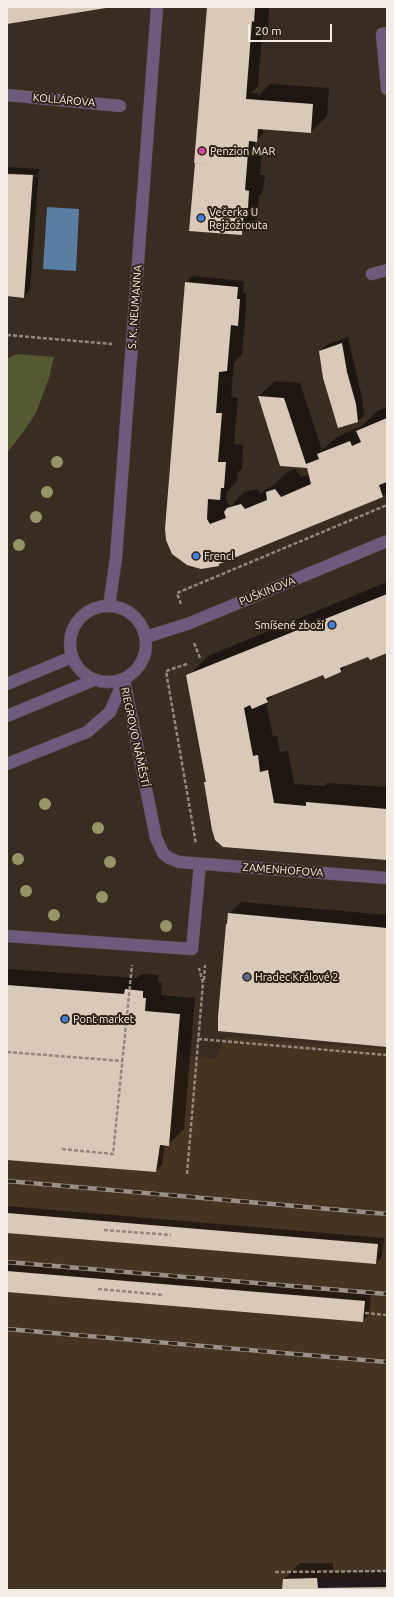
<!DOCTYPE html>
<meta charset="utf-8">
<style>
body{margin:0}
#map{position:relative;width:394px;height:1597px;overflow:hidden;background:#392c20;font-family:Ubuntu,sans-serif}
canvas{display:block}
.frame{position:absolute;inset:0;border:8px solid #f5ece5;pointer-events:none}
.scale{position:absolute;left:248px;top:24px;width:84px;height:18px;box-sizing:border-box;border:2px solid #f5ece5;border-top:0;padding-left:5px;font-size:12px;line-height:14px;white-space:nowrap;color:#f5ece5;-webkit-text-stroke:3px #2f2316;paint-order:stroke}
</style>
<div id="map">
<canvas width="394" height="1597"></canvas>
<div class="frame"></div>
<div class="scale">20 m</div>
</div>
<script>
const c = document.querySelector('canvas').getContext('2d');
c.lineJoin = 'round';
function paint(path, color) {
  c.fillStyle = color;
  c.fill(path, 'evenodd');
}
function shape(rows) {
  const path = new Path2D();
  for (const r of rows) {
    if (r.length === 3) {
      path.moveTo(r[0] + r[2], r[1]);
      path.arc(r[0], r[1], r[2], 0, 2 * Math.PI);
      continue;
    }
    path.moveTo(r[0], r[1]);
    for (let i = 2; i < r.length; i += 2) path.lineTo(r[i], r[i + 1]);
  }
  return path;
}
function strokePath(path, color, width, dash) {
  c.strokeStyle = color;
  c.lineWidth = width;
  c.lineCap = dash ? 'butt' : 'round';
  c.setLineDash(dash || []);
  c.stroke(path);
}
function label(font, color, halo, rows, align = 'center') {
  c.font = font + ' Ubuntu,sans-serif';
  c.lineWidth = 4;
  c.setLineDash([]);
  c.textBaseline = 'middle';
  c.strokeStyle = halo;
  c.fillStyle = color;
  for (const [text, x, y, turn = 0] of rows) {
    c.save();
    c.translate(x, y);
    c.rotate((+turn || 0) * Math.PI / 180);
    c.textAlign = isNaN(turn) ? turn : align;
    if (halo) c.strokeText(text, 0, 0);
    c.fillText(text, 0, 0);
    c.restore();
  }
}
paint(shape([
 [283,1581,387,1581,387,1590,282,1590]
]), '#40313e');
paint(shape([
 [7,985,124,994,125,989,143,991,143,998,146,998,145,1011,180,1014,180,1055,215,1059,226,1037,387,1049,387,1581,283,1581,282,1590,7,1590]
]), '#463422');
paint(shape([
 [17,354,54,357,49,378,36,413,24,431,7,453,7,359]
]), '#555931');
paint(shape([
 [47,207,79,209,76,271,43,269]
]), '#587fa2');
paint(shape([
 [208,7,269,7,268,28,262,34,258,86,251,93,258,93,258,96,270,84,329,88,327,116,311,132,263,129,263,134,256,141,255,141,254,151,262,151,260,175,265,175,263,191,259,196,257,218,241,234,205,45],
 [7,167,39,169,30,290,24,297,7,295,7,175,38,177,38,175,7,173],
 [192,276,244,281,243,293,246,293,246,309,242,354,234,363,231,397,238,398,234,444,243,445,242,469,238,472,237,481,227,492,226,498,230,507,244,492,257,489,261,494,266,489,273,486,287,472,295,469,301,477,310,474,308,467,259,396,275,381,300,383,322,450,337,437,362,426,377,411,387,407,387,492,383,496,223,562,219,565,201,568,176,390,177,389,186,283],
 [348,337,362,397,364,415,357,422,320,351,326,345],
 [387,582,387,651,369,655,348,663,341,671,324,673,276,693,266,702,273,737,277,736,280,752,288,751,294,784,324,786,327,783,387,787,387,860,207,781,188,676,208,656],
 [241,902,387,915,387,1046,219,1017,227,924,228,922,229,914],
 [7,969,137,978,142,974,158,975,158,982,162,983,161,995,195,998,184,1129,168,1145,165,1145,162,1165,156,1171,7,1159],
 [7,1206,384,1238,382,1257,376,1263,7,1232],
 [7,1264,371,1295,369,1315,362,1321,7,1291],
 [300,1563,333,1563,333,1572,387,1572,387,1590,283,1590,284,1579]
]), '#0007');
paint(shape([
 [7,7,106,7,106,8,7,24],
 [207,7,255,8,254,22,252,21,246,99,313,104,311,133,258,129,257,142,249,141,245,190,249,191,248,208,244,208,242,235,189,231,195,163,213,165,194,163],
 [7,174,33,175,24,298,7,296],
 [185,282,238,287,237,299,240,299,238,326,231,325,227,371,219,372,216,413,222,413,218,462,226,462,224,488,221,488,220,500,208,499,207,519,210,524,226,518,224,512,227,508,241,504,245,509,267,500,266,492,275,489,281,497,311,484,307,468,280,466,258,396,284,398,306,464,319,459,317,454,350,441,352,446,361,442,356,431,387,418,387,482,379,485,383,497,219,564,219,566,201,569,187,565,172,554,166,540,165,529],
 [342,343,347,372,356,404,358,422,338,428,323,378,319,351],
 [387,594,387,653,370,660,368,657,340,668,341,672,325,679,323,675,266,698,268,702,252,709,250,705,244,708,253,756,258,755,260,772,268,770,274,803,306,806,306,802,387,809,387,860,223,847,215,840,212,830,204,782,206,782,186,675],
 [228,913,387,928,387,1047,218,1031,218,1017,226,924,227,924],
 [7,985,124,994,125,989,143,991,143,998,146,998,145,1011,180,1014,169,1146,160,1145,156,1172,7,1160],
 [7,1213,378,1244,376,1264,7,1233],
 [7,1271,365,1301,363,1322,7,1292],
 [317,1578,318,1588,387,1587,387,1590,282,1590,283,1579]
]), '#d9c9b9');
const minor = shape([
 [387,33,382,34,387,89],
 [7,95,120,106],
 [372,274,387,270],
 [108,644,38],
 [109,606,116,558,157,7],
 [146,637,190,623,387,541],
 [124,680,156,838,163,853,169,858,179,862,387,878],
 [7,684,72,657],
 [7,716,94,680],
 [7,764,87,732,110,712,124,680],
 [7,936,192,949,200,864]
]);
strokePath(minor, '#53473c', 13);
strokePath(shape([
 [7,335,112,344],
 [181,604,177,593,387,505],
 [194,643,200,658],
 [187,664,166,671,196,844],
 [204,980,205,965],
 [198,1039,387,1055],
 [7,1052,123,1061],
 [62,1149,113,1154,132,965],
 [187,1174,203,983,199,968],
 [104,1230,171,1235],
 [98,1289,164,1295],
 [365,1313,387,1315],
 [275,1572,387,1571]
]), '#93887e', 2.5, [4, 2]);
strokePath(minor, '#6d5a7d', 12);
const rail = shape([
 [7,1181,387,1214],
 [7,1262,387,1294],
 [7,1329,387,1362]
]);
strokePath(rail, '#9b9087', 4.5);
strokePath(rail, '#2f2316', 3, [9]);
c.fillStyle = '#969565';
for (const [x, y] of [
 [57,462],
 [47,492],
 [36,517],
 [19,545],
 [45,804],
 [98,828],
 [18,859],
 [110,862],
 [26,891],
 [102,897],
 [54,915],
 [166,926]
]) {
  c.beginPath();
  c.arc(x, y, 6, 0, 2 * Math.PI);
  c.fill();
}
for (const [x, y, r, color] of [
 [202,151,4,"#d1479c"],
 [201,218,4,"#3f7fe0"],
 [196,556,4,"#3f7fe0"],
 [332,625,4,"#3f7fe0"],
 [247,977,4,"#5c6f8a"],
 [65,1019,4,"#3f7fe0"]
]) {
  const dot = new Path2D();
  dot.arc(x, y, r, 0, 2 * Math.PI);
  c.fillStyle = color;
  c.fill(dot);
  strokePath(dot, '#2f2316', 1.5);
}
label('11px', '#f5ece5', '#2f2316', [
 ["KOLLÁROVA",64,100,5],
 ["S. K. NEUMANNA",135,307,-86],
 ["PUŠKINOVA",267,591,-22],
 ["RIEGROVO NÁMĚSTÍ",135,737,78],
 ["ZAMENHOFOVA",283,870,4]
]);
label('11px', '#f5ece5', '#2f2316', [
 ["Penzion MAR",210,151],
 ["Večerka U",209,212],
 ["Rejžožrouta",209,225],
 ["Frencl",204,556],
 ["Smíšené zboží",324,625,"right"],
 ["Hradec Králové 2",255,977],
 ["Pont market",73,1019]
], 'left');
</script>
